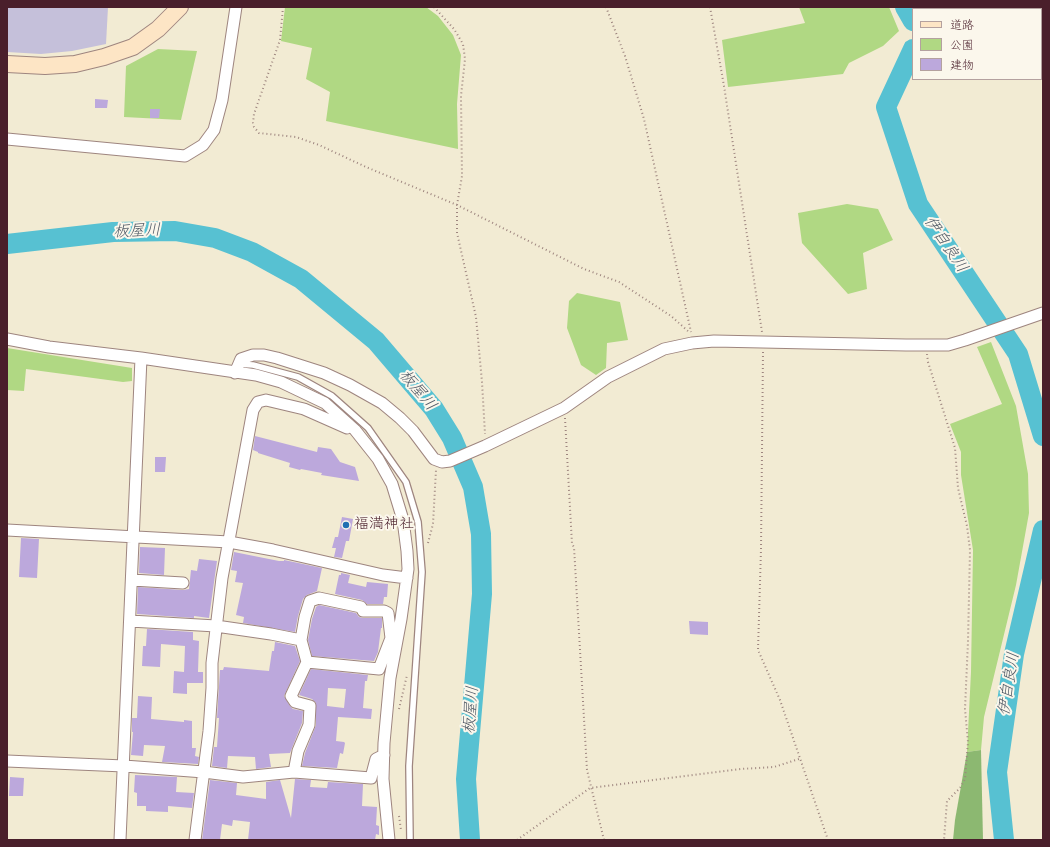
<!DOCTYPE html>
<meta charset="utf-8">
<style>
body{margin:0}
#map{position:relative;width:1050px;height:847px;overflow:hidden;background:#f2ebd3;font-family:"Architects Daughter","Klee One",sans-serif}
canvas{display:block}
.frame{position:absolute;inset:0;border:8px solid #4a1f2b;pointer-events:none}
.legend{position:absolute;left:912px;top:8px;width:130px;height:72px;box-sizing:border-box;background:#fbf7ec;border:1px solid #b4a19f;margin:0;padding:5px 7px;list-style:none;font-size:12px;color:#4a1f2b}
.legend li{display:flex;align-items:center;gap:8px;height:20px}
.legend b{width:20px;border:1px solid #b4a19f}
</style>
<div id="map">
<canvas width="1050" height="847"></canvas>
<div class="frame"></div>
<ul class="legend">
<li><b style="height:5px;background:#fde5c5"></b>道路</li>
<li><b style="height:11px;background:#b0d883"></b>公園</li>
<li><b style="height:11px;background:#bca8dc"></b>建物</li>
</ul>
</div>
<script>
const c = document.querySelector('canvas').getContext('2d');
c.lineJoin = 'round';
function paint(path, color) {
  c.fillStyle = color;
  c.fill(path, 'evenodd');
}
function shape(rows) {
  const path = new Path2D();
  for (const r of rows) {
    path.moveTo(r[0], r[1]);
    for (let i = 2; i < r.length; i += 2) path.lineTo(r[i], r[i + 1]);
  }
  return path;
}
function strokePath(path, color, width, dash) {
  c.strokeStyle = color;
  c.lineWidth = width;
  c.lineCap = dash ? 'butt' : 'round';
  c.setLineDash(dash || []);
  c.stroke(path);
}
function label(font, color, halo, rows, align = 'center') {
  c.font = font + ' "Architects Daughter","Klee One",sans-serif';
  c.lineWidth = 4;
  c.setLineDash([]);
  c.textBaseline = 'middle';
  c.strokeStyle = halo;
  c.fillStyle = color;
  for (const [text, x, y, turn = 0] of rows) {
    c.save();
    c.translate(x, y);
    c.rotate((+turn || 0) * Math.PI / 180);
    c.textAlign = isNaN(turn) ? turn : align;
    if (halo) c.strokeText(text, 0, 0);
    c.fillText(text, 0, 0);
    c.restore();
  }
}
paint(shape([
 [7,7,108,7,106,44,72,51,41,54,7,52]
]), '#c5c0da');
paint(shape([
 [285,7,426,7,438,16,453,35,461,55,457,104,458,149,326,121,330,92,306,79,312,48,281,41],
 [799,7,889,7,899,31,883,46,849,63,843,74,728,87,722,40,805,23],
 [1017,7,1043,7,1043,50,1041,46,1041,9,1018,9],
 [158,49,197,51,181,120,124,117,126,66],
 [847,204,878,209,893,240,863,253,867,289,848,294,802,243,798,213],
 [577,293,620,302,628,340,607,343,606,368,596,375,581,365,567,328,569,301],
 [991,342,1016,406,1028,474,1029,513,1016,585,984,717,981,750,967,752,971,672,973,550,961,475,961,452,950,424,1002,404,977,347],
 [7,348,132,368,132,381,123,382,26,369,24,391,7,390]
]), '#b0d883');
paint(shape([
 [981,750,983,840,953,840,955,820,967,752]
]), '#8cb871');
strokePath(shape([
 [905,7,913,21],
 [913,49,886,107,918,204,1018,354,1043,436],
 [7,244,113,232,175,231,215,238,252,252,301,279,376,341,434,409,452,438,473,487,481,534,482,594,466,779,470,840],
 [1004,840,997,772,1014,654,1043,530]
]), '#57c1d2', 20);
paint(shape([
 [95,99,108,100,107,108,95,108],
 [150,109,160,109,159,118,150,118],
 [255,436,317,452,318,447,331,449,340,462,355,467,359,481,321,475,322,473,301,469,300,470,289,467,290,463,258,453,258,452,253,450],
 [155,457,166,457,165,472,155,472],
 [342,517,353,519,349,541,346,541,342,558,334,557,336,548,332,548,335,537,338,537],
 [21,538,39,539,37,578,19,577],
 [140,547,165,548,164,575,139,573],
 [234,552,279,561,284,561,284,560,322,568,317,591,307,595,303,599,298,616,295,632,243,623,244,617,236,615,243,583,235,582,237,571,231,570],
 [199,559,217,561,209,618,194,616,194,618,137,614,138,587,183,590,189,589,191,570,197,571],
 [341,573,350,575,348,583,366,587,367,582,388,584,387,597,384,597,383,604,367,604,362,600,335,594,339,575,341,575],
 [319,605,356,613,359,617,363,618,382,618,382,628,381,628,378,652,374,661,312,656,308,640,312,619,316,607],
 [689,621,708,622,708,635,690,634],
 [147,629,193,632,193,640,199,641,198,672,203,672,203,683,187,683,187,694,173,693,174,671,184,672,185,646,161,644,160,667,142,666,143,646,146,646],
 [275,642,295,646,300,661,284,696,290,706,293,709,303,711,302,723,290,753,269,754,271,767,256,769,255,757,228,756,227,768,212,766,214,747,217,747,219,718,217,718,220,670,223,670,224,667,269,671,272,651,274,651],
 [311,669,368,675,367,681,365,681,363,708,372,709,371,719,338,717,336,741,344,742,345,743,343,754,340,753,337,768,302,766,305,753,316,725,316,703,312,699,299,695],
 [328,688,346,689,344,708,327,706],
 [138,696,152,697,151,719,184,722,184,720,192,721,192,748,196,748,195,756,199,757,198,764,162,762,165,746,144,745,143,756,131,755,133,732,132,732,132,718,137,718],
 [135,775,177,777,176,792,194,793,192,808,168,806,168,812,146,811,146,806,137,806,137,793,134,792],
 [10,777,24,778,23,796,9,796],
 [295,779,311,780,310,787,327,788,328,782,363,784,362,806,377,807,376,825,379,826,379,835,376,834,375,840,248,840,250,822,233,820,232,826,222,824,220,840,202,840,210,780,237,783,236,795,266,799,266,782,280,780,291,818]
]), '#bca8dc');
const lane = shape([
 [238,364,253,365,298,377,332,396,368,428,406,482,418,522,422,572,409,766,410,840]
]);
const street = shape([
 [1012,7,1013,9],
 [1041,56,1043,60],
 [7,139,185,156,203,145,214,130,222,100,236,7],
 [7,339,49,347,141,358,256,375,281,382,325,403,355,430,378,459,392,484,403,520,407,551,408,569,401,619,390,678,384,743,383,779,389,840],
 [235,373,241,359,253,355,264,355,277,358,324,373,350,385,382,403,400,418,413,431,434,459,442,462,450,461,485,446,564,408,608,377,664,349,692,343,714,341,906,345,948,345,965,340,1043,313],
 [7,530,229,542,273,550,383,575,407,578],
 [132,580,183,583],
 [130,621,216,626,271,634,301,640],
 [307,662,379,669,391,638],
 [7,761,124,766,204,772,243,777,294,772,371,778,376,759,384,755],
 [294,772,298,751,309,725,310,706,295,702,291,696,307,662,301,640,305,617,310,601,319,598,361,607,363,611,384,611,388,613,391,638,397,639],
 [120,840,141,358],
 [195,840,209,731,212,688,212,663,222,578,253,410,258,402,266,400,304,409,347,428]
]);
const secondary = shape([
 [7,64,45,66,75,64,104,57,133,47,158,29,180,7]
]);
strokePath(lane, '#9e857f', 8);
strokePath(street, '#9e857f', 13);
strokePath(secondary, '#9e857f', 18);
strokePath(shape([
 [283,7,280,40,254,114,253,123,254,127,259,133,296,137,319,145,366,167,457,205,584,269,619,282,671,316,689,332],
 [434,7,454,29,463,44,465,59,461,96,462,176,457,205,457,233,476,317,482,382,485,434],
 [606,7,625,56,644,119,691,332],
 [710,7,724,86,762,332],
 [763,352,761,549,758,650,780,700,828,840],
 [927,354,928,362,955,448,958,488,967,526,970,550,968,641,965,709,968,742,965,779,960,788,947,801,944,840],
 [565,418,572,544,574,547,587,770,604,840],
 [428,543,433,524,436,470],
 [399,709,407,675],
 [399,816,401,830],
 [517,840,590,788,741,769,774,767,799,759]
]), '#9e857f', 2, [1, 3]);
strokePath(lane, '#fff', 5.5);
strokePath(street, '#fff', 11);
strokePath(secondary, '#fde5c5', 16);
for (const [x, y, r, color] of [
 [346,525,4,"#1f6fb2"]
]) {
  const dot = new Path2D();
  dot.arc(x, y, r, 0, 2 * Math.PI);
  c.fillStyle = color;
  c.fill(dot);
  strokePath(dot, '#fbf7ec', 1.5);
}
label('15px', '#4a1f2b', '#fbf7ec', [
 ["福満神社",354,525]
], 'left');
label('italic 16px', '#4f5865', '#fbf7ec', [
 ["板屋川",137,232,-2],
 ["伊自良川",945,245,56],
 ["板屋川",417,391,50],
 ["伊自良川",1010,684,-81],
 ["板屋川",472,710,-85]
]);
</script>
